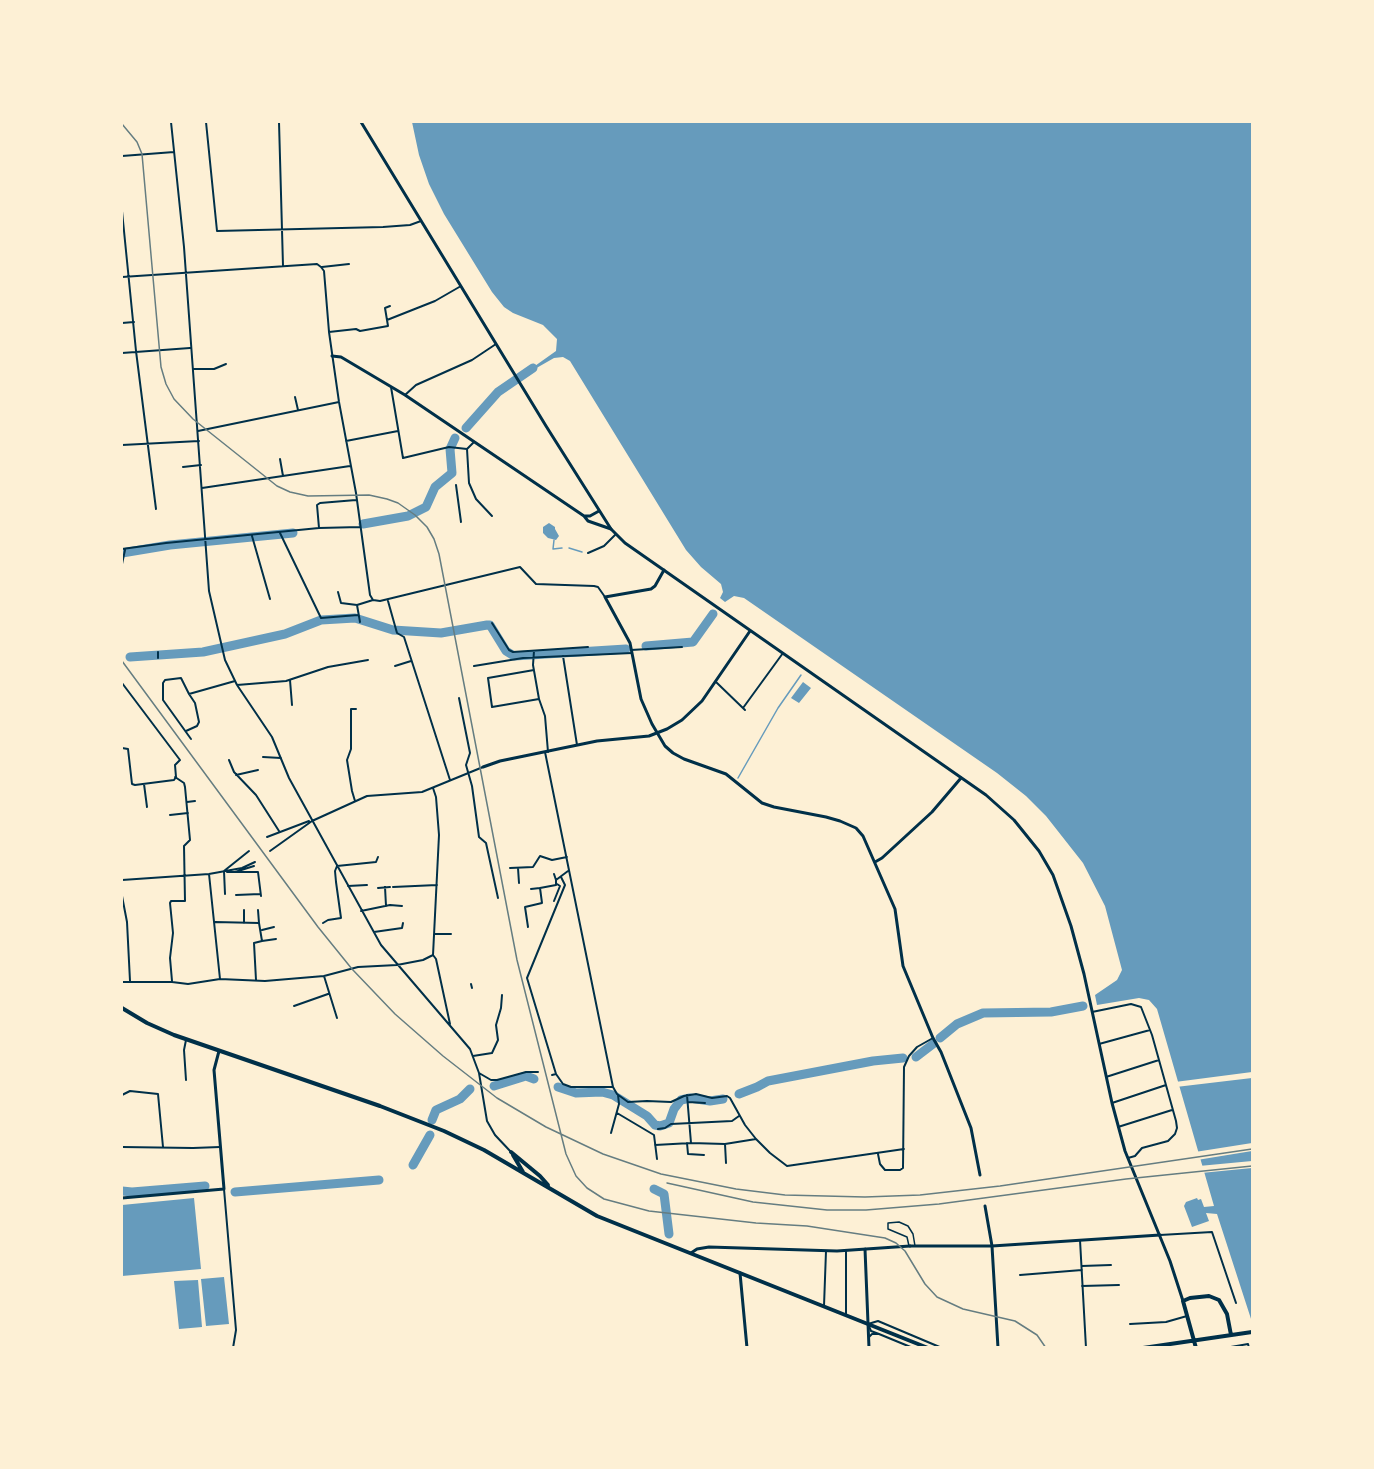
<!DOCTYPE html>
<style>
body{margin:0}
#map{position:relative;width:1374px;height:1469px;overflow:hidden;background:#fdf0d5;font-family:"Space Grotesk",sans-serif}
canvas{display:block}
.frame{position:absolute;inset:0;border:123px solid #fdf0d5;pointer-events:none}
</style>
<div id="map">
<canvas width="1374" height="1469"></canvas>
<div class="frame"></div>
</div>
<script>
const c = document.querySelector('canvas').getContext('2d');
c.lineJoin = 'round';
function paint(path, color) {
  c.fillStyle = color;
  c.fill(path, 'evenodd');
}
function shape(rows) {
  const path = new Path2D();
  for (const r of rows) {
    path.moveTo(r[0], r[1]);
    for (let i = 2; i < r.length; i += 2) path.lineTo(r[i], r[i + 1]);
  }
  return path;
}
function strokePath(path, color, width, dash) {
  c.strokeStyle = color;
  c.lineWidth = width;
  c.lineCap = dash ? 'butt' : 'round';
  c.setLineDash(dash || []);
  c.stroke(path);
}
paint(shape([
 [412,122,1252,122,1252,1322,1217,1214,1206,1213,1209,1221,1192,1227,1184,1206,1186,1202,1197,1198,1198,1200,1201,1199,1204,1207,1214,1206,1157,1009,1149,1000,1139,998,1097,1005,1095,995,1117,980,1122,970,1105,906,1083,863,1046,816,1026,796,997,773,744,598,734,596,725,602,720,598,723,592,721,584,701,567,686,550,570,361,563,357,554,358,526,374,525,373,556,351,557,339,543,325,513,313,504,307,492,292,444,214,429,184,419,155],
 [549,523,555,527,555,529,559,536,556,540,548,538,543,533,543,527],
 [803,682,811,688,799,703,791,698],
 [194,1198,201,1269,122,1276,122,1205],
 [224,1277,229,1324,206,1326,201,1279],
 [198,1280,202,1327,179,1329,174,1281]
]), '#669bbc');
paint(shape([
 [1252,1072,1252,1078,1176,1087,1175,1082],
 [1252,1143,1252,1151,1197,1160,1195,1152],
 [1252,1161,1252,1168,1201,1173,1199,1166]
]), '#fdf0d5');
strokePath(shape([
 [554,540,553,549,562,548],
 [569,548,582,552],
 [738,778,778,708,801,675]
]), '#669bbc', 1.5);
strokePath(shape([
 [466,428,498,392,533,368],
 [363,524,408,516,426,507,435,487,452,473,450,449,455,438],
 [122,553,170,545,293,533],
 [646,646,693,642,713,614],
 [130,657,203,652,285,634,321,620,355,618,393,630,441,633,487,625,490,625,506,651,514,656,626,649],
 [940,1038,957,1024,983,1013,1051,1012,1083,1006],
 [916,1057,933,1044],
 [494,1086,526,1076,534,1079],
 [558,1087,576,1093,602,1092,613,1095,647,1116,655,1125,660,1126,669,1123,674,1109,681,1100,690,1098,710,1101,723,1099],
 [739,1094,757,1087,768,1081,873,1061,903,1058],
 [432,1120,436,1110,460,1099,470,1089],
 [413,1165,430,1135],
 [654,1189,664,1194,669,1234],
 [122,1191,132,1192,205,1186],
 [235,1192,379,1180]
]), '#669bbc', 9);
strokePath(shape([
 [909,1246,907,1237,888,1229,888,1223,899,1222,908,1226,913,1234,915,1246]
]), '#003049', 1.5);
strokePath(shape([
 [171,122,184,247,209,591,225,660,237,685,272,737,289,778,381,945,470,1049,479,1073,487,1121,495,1135,511,1152],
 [206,122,217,231,383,227,410,225,421,221],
 [279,122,283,266],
 [122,156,174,152],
 [122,211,136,351,156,509],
 [322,267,349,264],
 [122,277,317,264,321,267,324,271,329,332,339,402,356,493,370,595,373,600,380,601,520,567,536,584,594,586,598,587,605,597],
 [387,320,385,308,390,306],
 [122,323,134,322],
 [329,332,356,329,360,331,388,326,387,320,435,301,461,286],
 [122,353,190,348],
 [194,369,214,369,226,364],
 [391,387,403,458,449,447,467,449],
 [405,395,416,385,472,360,496,344],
 [295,397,298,410],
 [198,431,339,402],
 [346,441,398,431],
 [474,442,467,449,469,483,476,499,492,516],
 [122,445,199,441],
 [280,459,283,476],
 [183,467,201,465],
 [456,485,461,522],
 [202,488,350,466],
 [319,528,317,505,320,503,356,500],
 [280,533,321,618,358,615],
 [252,536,270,599],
 [122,549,166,543,319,528,360,527],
 [588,553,604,546,616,534],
 [122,564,125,550],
 [122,585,122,604],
 [338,592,341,603,357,605],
 [388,601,397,633,404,637,450,780],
 [360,622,357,605,373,600],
 [492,623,509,650,513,652,588,647],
 [631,650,682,647],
 [534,651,533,665,539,699,545,716,548,752],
 [158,652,158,658],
 [563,656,577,745],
 [395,666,411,661],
 [474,666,523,658,632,653],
 [534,670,488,678,492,707,539,699],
 [290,680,292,705],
 [716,682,745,710],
 [122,683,180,760,175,765,176,777,174,780,135,785,132,784,128,749,122,748],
 [237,685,286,681,328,667,368,660],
 [459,698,470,753,466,765,472,786,479,837,486,843,498,898],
 [743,708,783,653],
 [186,731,197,726,199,722,195,703,189,694],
 [191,739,163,700,163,683,165,680,181,678,189,694,235,681],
 [545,752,613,1087,617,1094,628,1102,647,1101,671,1102,684,1096,696,1094,712,1098,727,1096,730,1098,745,1125,756,1139,770,1153,787,1166,904,1149],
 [263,757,281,758],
 [229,760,234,772,256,795,279,831],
 [236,775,258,770],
 [144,784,147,807],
 [433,788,436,797,439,835,433,955,436,959,450,1024],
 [355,801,352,791,347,760,351,749,351,709,356,709],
 [187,802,195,801],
 [170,815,188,813],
 [267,837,309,821],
 [270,851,312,821,367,796,422,792,483,767],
 [510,868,533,867,540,856,552,860,567,857],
 [518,868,519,883],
 [224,871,249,851],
 [224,871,225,894],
 [227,872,258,872,261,896],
 [235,872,254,866],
 [209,874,220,979],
 [554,874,556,880],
 [122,880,209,874,242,868,255,862],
 [348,886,367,885],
 [385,887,386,906],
 [393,887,437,885],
 [378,888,390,887],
 [531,889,540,888],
 [236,895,260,894],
 [122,896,127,922,130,981],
 [554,901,560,886,557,884],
 [244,910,244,923],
 [258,910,259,923],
 [361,911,390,905,402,906],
 [215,922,259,923,262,941,254,943,256,980],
 [323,923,328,920,341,918,336,882,335,871,337,866,376,862,378,857],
 [528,927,525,907,542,903,540,888,556,885,556,880,568,871],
 [262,930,274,927],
 [374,932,402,928,403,923],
 [434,934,451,934],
 [262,941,276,939],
 [324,976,337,1018],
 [172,981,170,958,173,933,170,903,171,901,185,901,184,846,190,840,185,787,184,783,175,777],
 [122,982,172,982,188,984,220,979,265,981,324,976,358,967,397,965,423,960,433,955],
 [471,984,472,988],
 [294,1006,328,994],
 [1092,1012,1131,1004,1141,1007,1152,1035,1176,1121,1177,1128,1175,1134,1168,1141,1142,1148,1135,1156,1128,1158],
 [186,1040,184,1050,186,1080],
 [1099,1044,1150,1030],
 [473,1056,492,1053,498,1040,496,1025,501,1008,502,995],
 [479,1073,491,1080,497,1080,526,1072,538,1072],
 [556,1074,527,978,565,885,561,877],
 [552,1075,556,1074,563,1084,571,1087,613,1087],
 [1106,1077,1159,1060],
 [122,1095,130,1091,158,1094,163,1147],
 [688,1102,705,1103],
 [1112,1103,1166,1085],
 [617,1113,654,1135,657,1159],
 [1118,1127,1172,1110],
 [658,1129,665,1128,671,1124,732,1121,739,1116],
 [611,1133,619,1104,618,1095],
 [687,1143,688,1154,704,1155],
 [691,1143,725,1144,756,1139],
 [725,1144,726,1163],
 [655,1145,691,1143,687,1095],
 [122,1147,193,1148,220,1147],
 [878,1154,880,1164,885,1170,900,1170,903,1168,904,1067,909,1056,917,1047,933,1038],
 [224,1189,236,1330,233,1348],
 [1160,1235,1212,1232,1236,1303],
 [1080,1240,1086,1348],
 [846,1251,846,1314],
 [1082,1266,1111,1265],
 [1020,1275,1082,1270],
 [1082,1286,1119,1285],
 [824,1306,826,1251],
 [1130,1324,1166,1322,1187,1316],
 [879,1334,871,1331,868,1324,878,1321,942,1348],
 [869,1337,872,1334,879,1334,913,1348],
 [1225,1348,1248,1344,1249,1348]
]), '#003049', 2);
strokePath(shape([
 [332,356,341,357,405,395,584,516,590,516,599,511],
 [584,516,588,521,611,529],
 [664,570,655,586,651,589,605,597,630,643,641,699,652,724,665,746,673,753,684,759,726,774,762,803,774,807,826,817,840,821,856,828,863,836,895,909,903,966,933,1038,941,1052,971,1128,980,1175],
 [483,767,500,761,597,741,649,736,667,729,682,720,702,701,750,631],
 [875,862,882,858,932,812,961,778],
 [122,1198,224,1189,214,1070,219,1051],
 [985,1206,992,1246,1160,1235],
 [865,1249,869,1348],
 [691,1253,697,1249,709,1247,837,1251,910,1246]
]), '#003049', 3);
strokePath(shape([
 [361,122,546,426,611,529,625,543,986,795,1014,820,1039,851,1053,875,1071,926,1084,974,1112,1103,1125,1151,1170,1261,1183,1301],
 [910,1246,992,1246,998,1348],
 [740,1273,747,1348]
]), '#003049', 3);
strokePath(shape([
 [122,1008,147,1023,174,1035,380,1106,444,1131,484,1150,597,1216,928,1348],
 [511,1152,540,1176,548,1185],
 [513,1155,523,1172],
 [1143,1348,1252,1332],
 [1196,1348,1183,1301,1190,1298,1209,1296,1219,1300,1227,1314,1231,1335]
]), '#003049', 4);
strokePath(shape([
 [122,124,137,142,142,154,161,367,166,384,174,399,193,419,277,486,290,492,308,496,369,495,387,499,398,503,415,515,427,527,434,539,439,554,517,960,566,1154,576,1176,587,1188,604,1199,649,1211,756,1223,807,1226,885,1238,896,1243,905,1251,925,1284,937,1297,963,1309,1015,1321,1037,1335,1046,1348],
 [122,661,318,927,352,969,395,1014,443,1056,497,1098,546,1127,603,1154,661,1174,736,1189,785,1195,865,1197,920,1195,1000,1186,1252,1149],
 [667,1183,753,1202,827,1210,866,1210,939,1204,1126,1179,1252,1166]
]), '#657d81', 1.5);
</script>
